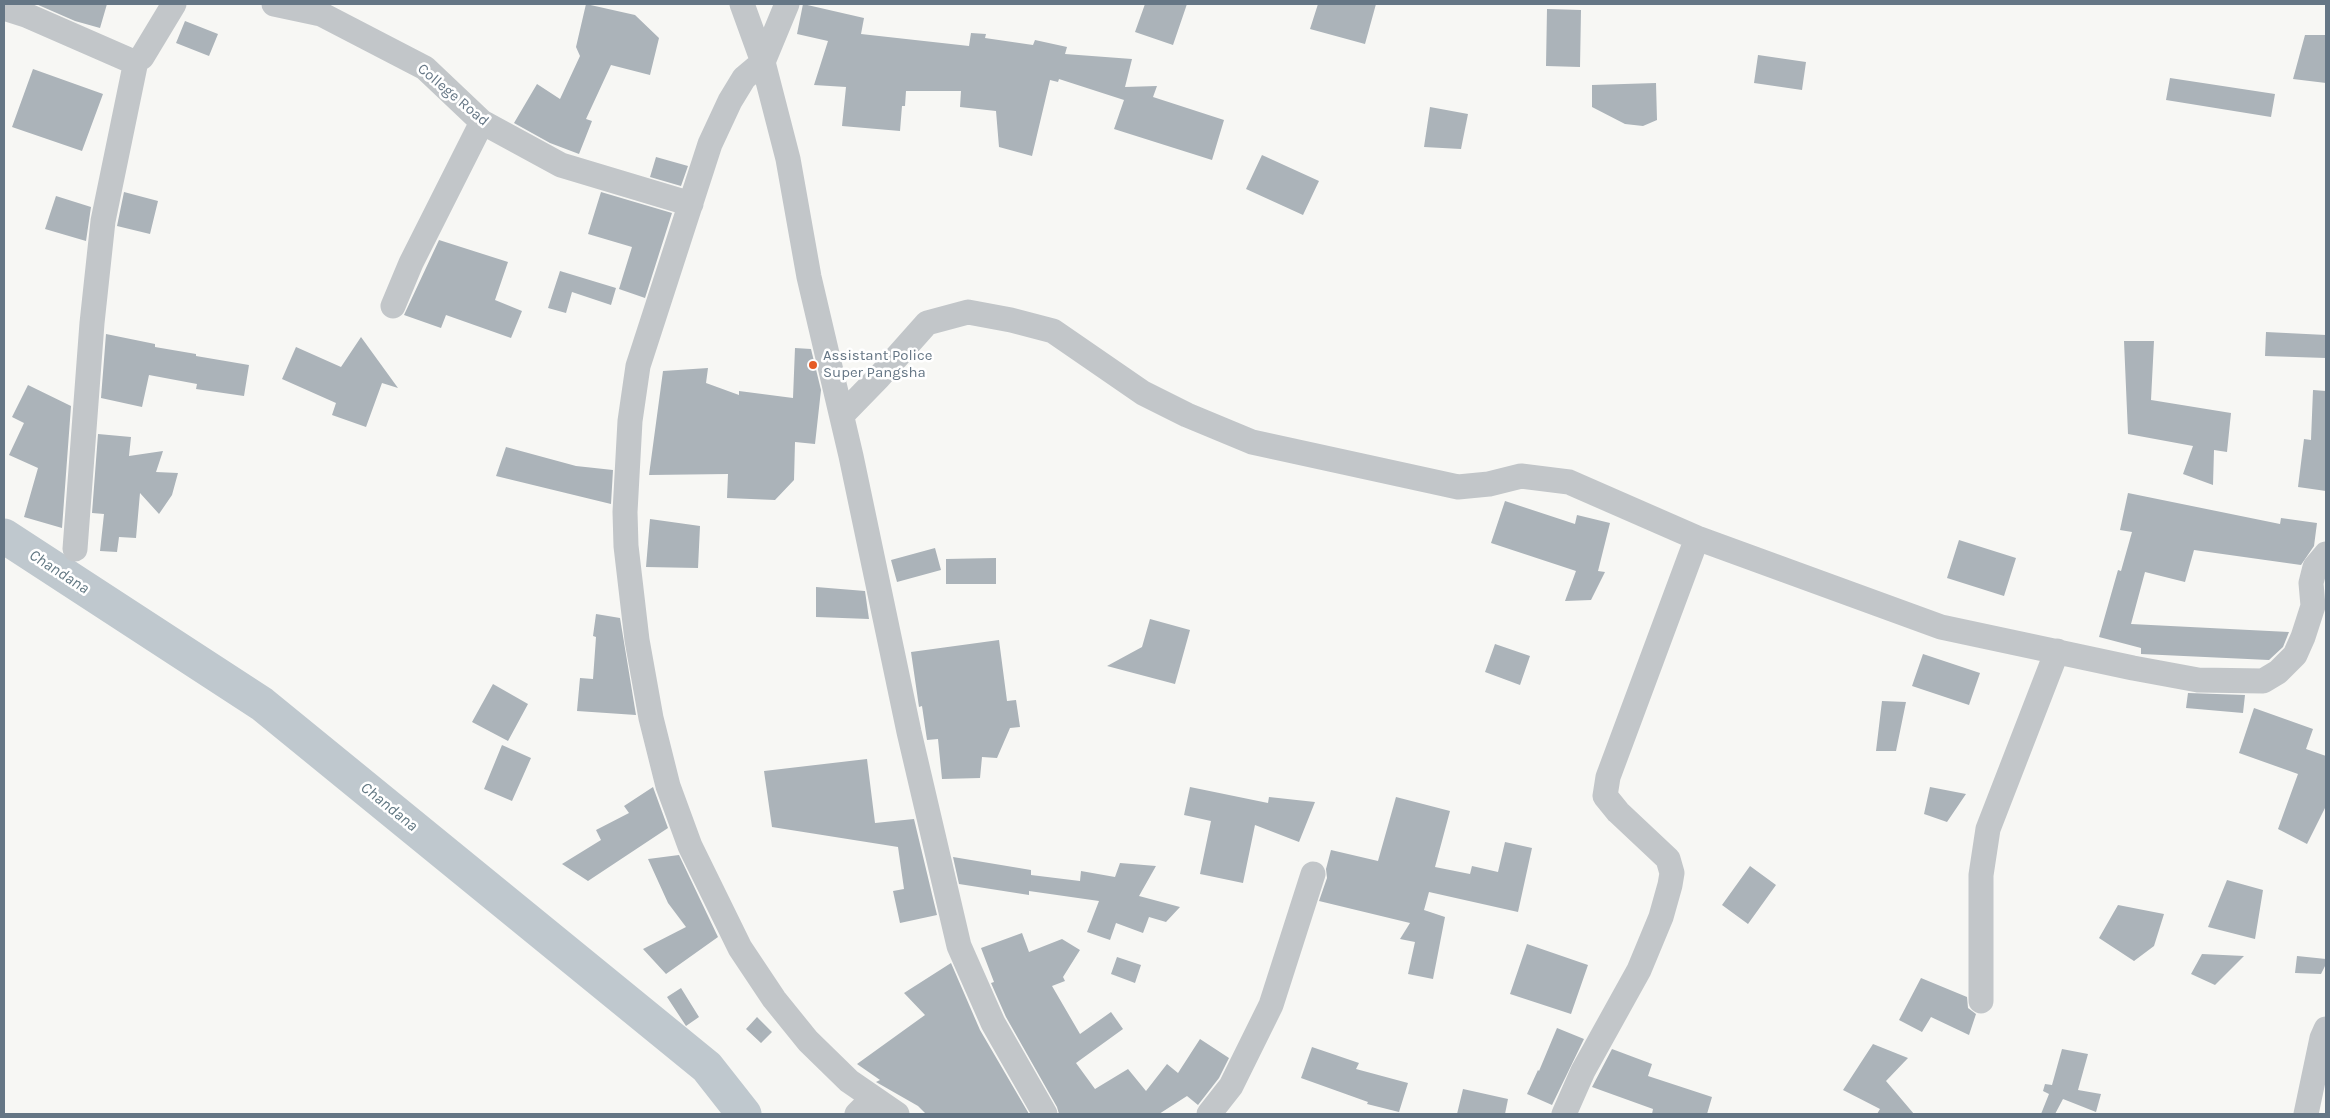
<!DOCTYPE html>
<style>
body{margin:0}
#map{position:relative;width:2330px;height:1118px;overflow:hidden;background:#f7f7f4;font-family:Karla,sans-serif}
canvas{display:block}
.frame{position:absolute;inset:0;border:5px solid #657685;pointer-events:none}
</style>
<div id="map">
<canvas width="2330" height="1118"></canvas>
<div class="frame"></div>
</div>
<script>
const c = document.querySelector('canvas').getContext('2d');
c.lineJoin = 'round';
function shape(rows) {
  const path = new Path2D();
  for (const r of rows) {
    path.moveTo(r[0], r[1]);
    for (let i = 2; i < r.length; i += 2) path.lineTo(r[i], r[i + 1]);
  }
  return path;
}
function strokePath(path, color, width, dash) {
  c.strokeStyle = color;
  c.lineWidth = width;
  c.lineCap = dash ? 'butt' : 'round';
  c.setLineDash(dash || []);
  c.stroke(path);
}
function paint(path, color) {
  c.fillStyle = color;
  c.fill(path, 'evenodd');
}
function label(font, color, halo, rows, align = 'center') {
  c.font = font + ' Karla,sans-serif';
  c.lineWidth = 5;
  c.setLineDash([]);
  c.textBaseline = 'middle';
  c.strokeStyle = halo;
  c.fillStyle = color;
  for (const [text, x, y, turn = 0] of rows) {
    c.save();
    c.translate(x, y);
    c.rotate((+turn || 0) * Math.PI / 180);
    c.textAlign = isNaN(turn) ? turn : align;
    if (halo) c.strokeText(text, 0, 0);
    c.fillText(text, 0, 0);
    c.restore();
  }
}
strokePath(shape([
 [4,536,262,704,707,1067,744,1114]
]), '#bfc8ce', 35);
paint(shape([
 [36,4,107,4,100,28,75,21],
 [586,4,635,15,659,38,650,75,611,65,586,119,592,121,579,154,550,143,514,123,537,84,560,99,580,56,576,47],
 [803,4,864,18,861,34,969,46,971,33,986,34,985,38,1033,45,1035,40,1067,47,1065,54,1132,59,1125,87,1157,86,1153,97,1224,120,1212,160,1114,129,1124,100,1059,79,1058,82,1050,80,1032,156,999,147,996,111,960,107,961,91,906,91,905,106,902,106,900,131,842,126,846,87,814,85,828,41,797,34],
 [1145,4,1187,4,1173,45,1135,32],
 [1318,4,1376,4,1365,44,1310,29],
 [1547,9,1581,10,1580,67,1546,66],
 [185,21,218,34,209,56,176,43],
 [2305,35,2326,35,2326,83,2293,79],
 [1758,55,1806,62,1802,90,1754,83],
 [33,69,103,94,82,151,12,127],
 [2170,78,2275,94,2271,117,2166,100],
 [1656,83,1657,120,1643,126,1625,124,1592,107,1592,85],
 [1430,107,1468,114,1461,149,1424,147],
 [1262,155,1319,181,1303,215,1246,189],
 [656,157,688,166,681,186,650,177],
 [124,192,158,201,150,234,117,226],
 [601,192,672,213,645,298,619,289,632,247,588,234],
 [56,196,91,207,86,241,45,229],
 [439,240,508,262,495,300,522,311,511,338,446,315,441,328,404,315],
 [560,271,616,288,611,305,572,292,566,313,548,308],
 [2266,332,2326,335,2326,358,2265,356],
 [106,334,155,344,155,347,196,354,196,356,249,365,244,396,196,389,197,384,149,375,142,407,101,398],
 [361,337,398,388,382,383,366,427,332,415,336,403,282,379,296,347,341,367],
 [2124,341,2154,341,2151,400,2231,413,2227,452,2214,450,2213,485,2183,474,2193,446,2128,434],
 [795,348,811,349,821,390,815,444,795,442,794,480,775,500,727,498,728,474,649,475,663,371,708,368,706,383,739,395,739,391,793,398],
 [28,385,71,406,62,528,24,517,38,468,9,455,24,423,12,417],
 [2313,390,2326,391,2326,491,2298,487,2304,439,2311,440],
 [98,434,131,437,129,456,163,451,156,472,178,473,172,495,159,514,140,493,136,538,119,537,117,552,100,551,104,514,92,513],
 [506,447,576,466,613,470,611,504,496,476],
 [2128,493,2280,524,2281,518,2317,523,2314,546,2301,565,2194,550,2185,582,2145,572,2131,624,2289,632,2283,647,2269,660,2141,654,2141,648,2099,637,2118,570,2121,571,2132,532,2120,530],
 [1505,501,1575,524,1577,515,1610,523,1598,571,1605,572,1591,600,1565,601,1576,571,1491,543],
 [650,519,700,526,698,568,646,567],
 [1959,540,2016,558,2004,596,1947,578],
 [935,548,941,570,897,582,891,560],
 [996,558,996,584,946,584,946,559],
 [816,587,865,591,869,619,816,617],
 [596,614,620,618,636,715,577,711,580,678,593,679,596,637,593,636],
 [1150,619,1190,630,1175,684,1107,666,1142,647],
 [999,640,1007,701,1016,700,1020,727,1010,728,997,758,982,757,980,778,942,779,938,739,927,740,922,706,919,707,911,652],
 [1495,644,1530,656,1520,685,1485,672],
 [1923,654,1980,673,1969,705,1912,686],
 [493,684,528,704,508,741,472,722],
 [2188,693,2245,695,2243,713,2186,708],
 [1882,701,1906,702,1896,751,1876,751],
 [2254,708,2313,729,2306,749,2326,756,2326,806,2307,844,2278,829,2298,774,2239,753],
 [502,745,531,758,512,801,484,789],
 [867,759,875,823,914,819,937,915,900,923,893,891,904,889,898,847,772,827,764,771],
 [653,787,668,828,588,881,562,864,601,840,596,830,629,813,624,806],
 [1190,787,1268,803,1269,797,1315,802,1299,842,1255,825,1243,883,1200,874,1211,821,1184,815],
 [1930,787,1966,794,1947,822,1924,814],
 [1396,797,1450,811,1435,867,1470,874,1472,866,1498,872,1505,842,1532,848,1518,912,1429,892,1424,910,1445,917,1433,979,1408,974,1415,942,1400,939,1410,923,1319,901,1327,878,1326,869,1331,850,1378,861],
 [679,855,718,937,666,974,643,949,686,927,668,903,648,859],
 [953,857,1031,870,1031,875,1080,881,1081,871,1115,877,1120,863,1156,866,1139,896,1180,907,1166,922,1149,917,1143,933,1116,923,1110,940,1087,932,1099,901,1029,891,1029,895,959,884],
 [1750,866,1776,885,1748,924,1722,905],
 [2227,880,2263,890,2255,939,2208,927],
 [2118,905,2164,914,2154,946,2134,961,2099,938],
 [1022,933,1029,952,1062,939,1080,950,1063,977,1065,981,1052,986,1080,1034,1111,1012,1123,1029,1076,1063,1095,1089,1128,1069,1146,1091,1167,1064,1178,1073,1200,1039,1229,1058,1219,1078,1198,1105,1187,1096,1159,1114,1059,1114,1057,1107,1006,1017,991,983,994,982,981,948],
 [1527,944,1588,965,1571,1014,1510,994],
 [2202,954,2244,956,2215,985,2191,974],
 [2297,956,2326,959,2326,964,2321,974,2295,973],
 [1117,957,1141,965,1135,983,1111,974],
 [951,963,980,1030,1029,1114,926,1114,918,1106,876,1082,880,1080,857,1064,925,1015,904,993],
 [1921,978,1967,997,1968,1008,1976,1014,1969,1035,1931,1017,1922,1032,1899,1020],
 [681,988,699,1017,686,1026,667,997],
 [757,1017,772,1032,761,1043,746,1029],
 [1557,1028,1584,1039,1552,1105,1527,1094,1538,1070,1539,1071],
 [1873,1044,1908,1058,1886,1081,1914,1114,1877,1114,1880,1109,1843,1090],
 [1312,1047,1359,1063,1356,1069,1408,1083,1399,1112,1367,1104,1368,1102,1301,1078],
 [1612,1049,1652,1064,1648,1076,1712,1097,1707,1114,1652,1114,1653,1109,1592,1087],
 [2062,1049,2088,1054,2078,1090,2101,1094,2096,1112,2063,1099,2055,1114,2041,1114,2049,1094,2043,1091,2045,1084,2052,1085],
 [1463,1089,1508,1099,1505,1114,1457,1114]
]), '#abb3b9');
strokePath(shape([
 [274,4,321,14,425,68,482,122,561,165,691,204],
 [742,4,763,62,788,159,809,277,851,456,909,732,959,946,993,1023,1045,1114],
 [787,4,763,62,744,78,730,101,710,144,638,366,630,421,625,512,626,546,637,640,651,718,668,786,690,846,740,948,774,999,808,1041,849,1081,897,1114],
 [4,8,26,15,129,60,136,61,142,57,174,4],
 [393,306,411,263,482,122],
 [842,415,879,377,927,323,968,312,1011,320,1053,331,1143,393,1187,415,1252,442,1458,487,1489,484,1521,476,1569,482,1697,538,1941,627,2133,668,2198,680,2263,681,2278,672,2295,655,2303,637,2313,606,2311,583,2315,567,2326,554],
 [75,549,92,323,103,221,136,61],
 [1981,1001,1981,875,1988,829,2057,651],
 [857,1114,873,1098],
 [1209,1114,1231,1086,1271,1005,1313,874],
 [1564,1114,1583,1071,1639,970,1661,917,1670,885,1672,873,1668,859,1618,812,1605,796,1608,777,1697,538],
 [2306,1114,2322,1038,2326,1029]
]), '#c2c6c9', 25);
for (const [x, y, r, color] of [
 [813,365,5,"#e65b25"]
]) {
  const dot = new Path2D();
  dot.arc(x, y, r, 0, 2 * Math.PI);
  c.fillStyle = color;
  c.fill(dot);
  strokePath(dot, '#fff', 2);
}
label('15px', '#657685', '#fff', [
 ["College Road",453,95,40]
]);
label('15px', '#657685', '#fff', [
 ["Assistant Police",823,356],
 ["Super Pangsha",823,373]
], 'left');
label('italic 16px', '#617782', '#fff', [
 ["Chandana",59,572,33],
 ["Chandana",389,807,39]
]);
</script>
